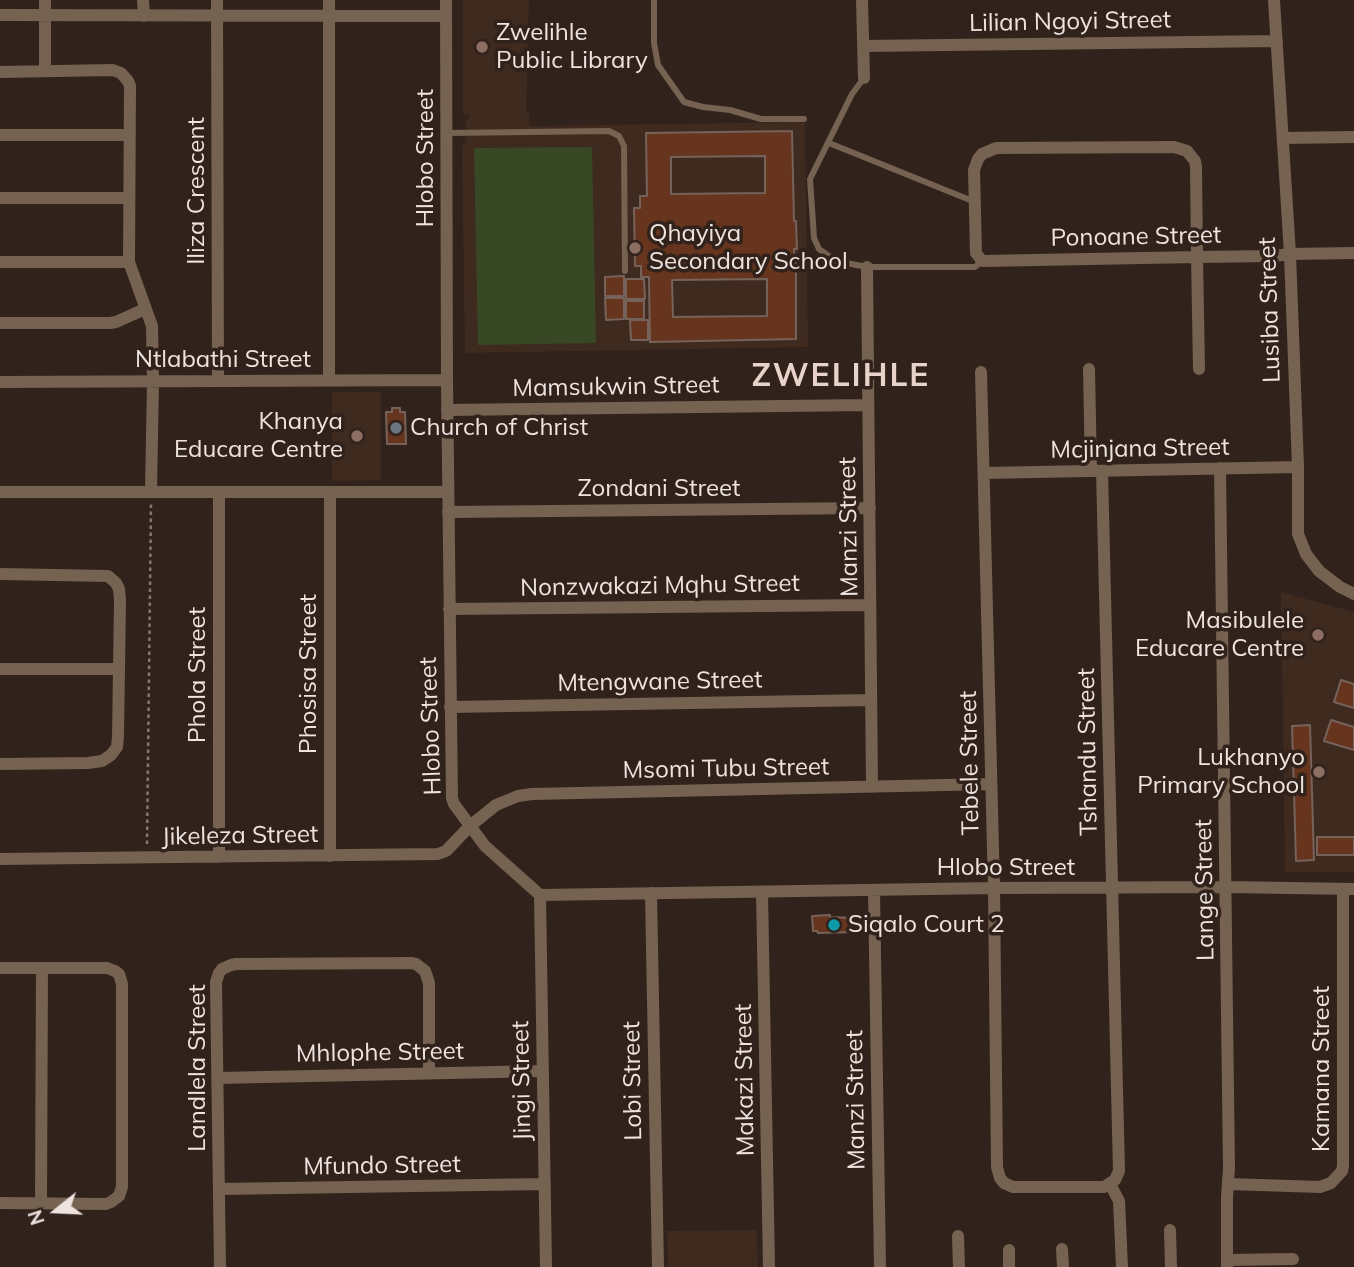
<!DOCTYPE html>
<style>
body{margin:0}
#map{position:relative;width:1354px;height:1267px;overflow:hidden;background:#31221c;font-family:Mulish,sans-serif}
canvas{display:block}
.north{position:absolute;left:21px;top:1176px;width:70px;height:70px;-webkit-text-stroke:5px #31221c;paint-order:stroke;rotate:252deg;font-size:19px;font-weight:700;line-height:28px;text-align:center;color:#eee3df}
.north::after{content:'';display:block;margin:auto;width:24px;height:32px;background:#eee3df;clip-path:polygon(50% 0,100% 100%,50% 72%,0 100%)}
</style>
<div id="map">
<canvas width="1354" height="1267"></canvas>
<div class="north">N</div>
</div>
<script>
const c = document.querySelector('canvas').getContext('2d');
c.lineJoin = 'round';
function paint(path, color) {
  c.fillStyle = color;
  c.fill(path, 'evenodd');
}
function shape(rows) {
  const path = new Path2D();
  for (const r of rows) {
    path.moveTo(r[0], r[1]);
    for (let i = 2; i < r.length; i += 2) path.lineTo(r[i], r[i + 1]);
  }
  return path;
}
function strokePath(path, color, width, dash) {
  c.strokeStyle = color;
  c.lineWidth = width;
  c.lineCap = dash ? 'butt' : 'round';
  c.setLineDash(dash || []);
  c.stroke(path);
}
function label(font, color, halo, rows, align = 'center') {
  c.font = font + ' Mulish,sans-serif';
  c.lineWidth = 7;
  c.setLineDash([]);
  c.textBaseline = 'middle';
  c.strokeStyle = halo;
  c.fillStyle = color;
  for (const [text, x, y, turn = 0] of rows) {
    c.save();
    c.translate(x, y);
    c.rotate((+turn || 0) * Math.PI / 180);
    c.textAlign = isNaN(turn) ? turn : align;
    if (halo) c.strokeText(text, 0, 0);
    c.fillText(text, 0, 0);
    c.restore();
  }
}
paint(shape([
 [463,0,529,0,526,113,529,113,530,126,805,122,808,347,465,353,462,146,466,141,466,121,470,117,469,114,463,114],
 [332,392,381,392,381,480,332,481],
 [1281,592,1354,612,1354,872,1285,872],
 [757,1230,758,1267,668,1267,667,1231]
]), '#3f2a20');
paint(shape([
 [592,147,596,343,478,345,474,148]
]), '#384825');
const building = shape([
 [792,131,794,221,796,221,797,249,794,249,795,261,796,261,796,339,650,342,649,277,641,277,641,266,635,266,634,208,640,208,640,196,647,196,646,133,792,131],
 [765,156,765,193,671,194,671,157,765,156],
 [767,279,767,316,673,317,672,280,767,279],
 [624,276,624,296,605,296,605,277,624,276],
 [626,279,644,279,645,299,626,299,626,279],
 [605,298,624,298,624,319,606,320,605,298],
 [626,301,644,301,644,319,626,319,626,301],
 [630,320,648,320,648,340,631,340,630,320],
 [392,408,400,408,400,412,405,412,406,444,387,444,386,412,392,412,392,408],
 [1341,680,1354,684,1354,708,1334,702,1341,680],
 [1331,720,1354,727,1354,750,1324,741,1331,720],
 [1310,725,1314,860,1296,861,1292,726,1310,725],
 [1317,837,1354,837,1354,855,1317,855,1317,837],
 [830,915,830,917,855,918,855,932,818,933,817,931,813,931,812,916,830,915]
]);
paint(building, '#67341d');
strokePath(building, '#75635b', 2);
strokePath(shape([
 [147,844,151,504]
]), '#857873', 2.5, [3.5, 3.5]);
strokePath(shape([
 [654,0,654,43,658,65,684,102,703,107,730,110,761,119,804,119],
 [864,78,852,94,810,179,814,238,819,249,836,261,867,267,975,267,982,261],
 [447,133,609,131,619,136,624,146,625,271],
 [829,143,975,202]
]), '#766251', 6);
strokePath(shape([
 [143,0,144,16],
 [217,0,218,381],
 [329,0,329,381],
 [446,0,447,380,452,798,454,804,485,846,540,895,994,888,1226,887,1354,889],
 [862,0,864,78],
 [1274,0,1290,254,1298,467,1298,534,1306,554,1319,571,1340,587,1354,594],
 [0,15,446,16],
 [863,46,1277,41],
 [45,71,45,0],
 [0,72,113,70,121,73,128,81,130,86,129,262,152,326,153,381,151,492],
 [0,135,130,135],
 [1283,138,1354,137],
 [0,198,129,198],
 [0,262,129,262],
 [867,267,872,787],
 [0,323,110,323,116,322,145,309],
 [1089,369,1091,471],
 [1199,369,1197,257,1196,167,1195,161,1187,151,1174,147,996,148,982,154,978,159,974,170,976,253,982,261,1197,257,1274,256,1290,254,1354,253],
 [981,372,994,888,997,1167,1000,1178,1004,1183,1013,1187,1104,1187,1115,1180,1119,1171,1102,471],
 [0,382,447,380],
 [447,410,868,405],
 [1220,468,1229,1168,1227,1197,1227,1267],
 [984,473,1298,467],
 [0,492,448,492],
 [330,492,330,856],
 [448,512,870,508],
 [0,574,108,576,116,583,119,589,120,600,118,737,117,747,111,755,102,761,88,763,0,764],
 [449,609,870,605],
 [0,669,118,669],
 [450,707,871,700],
 [219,857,219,492],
 [0,859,438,854,446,851,470,826,496,805,518,796,532,794,991,784],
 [874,890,880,1267],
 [762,892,769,1267],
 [651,893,658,1267],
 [540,895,546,1267],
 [0,968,107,968,115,971,119,974,122,984,122,1187,119,1196,111,1202,106,1204,0,1203],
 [218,1078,543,1071],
 [1110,1184,1119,1201,1122,1267],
 [1228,1184,1320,1187,1331,1183,1342,1171,1343,1166,1343,889],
 [219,1189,545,1184],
 [41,1204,42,968],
 [1170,1230,1171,1267],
 [958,1236,959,1267],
 [1062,1249,1063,1267],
 [1009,1250,1009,1267],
 [1227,1260,1293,1259],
 [220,1267,216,982,219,973,222,969,231,965,236,964,411,963,416,964,425,971,429,983,429,1073]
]), '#766251', 12);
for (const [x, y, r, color] of [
 [482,47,7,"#8d6e63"],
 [635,248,7,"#8d6e63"],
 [396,428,7,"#6b7280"],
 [357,436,7,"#8d6e63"],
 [1318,635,7,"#8d6e63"],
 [1319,772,7,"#8d6e63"],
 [834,925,7,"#0f9aa8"]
]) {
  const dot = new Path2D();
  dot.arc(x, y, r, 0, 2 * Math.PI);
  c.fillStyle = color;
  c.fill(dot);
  strokePath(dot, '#31221c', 2.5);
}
label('24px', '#eee3df', '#31221c', [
 ["Lilian Ngoyi Street",1070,22,-1],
 ["Hlobo Street",426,158,-90],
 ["Iliza Crescent",197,191,-90],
 ["Ponoane Street",1136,237,-1],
 ["Lusiba Street",1270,310,-92],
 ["Ntlabathi Street",223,360],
 ["Mamsukwin Street",616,387,-1],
 ["Mcjinjana Street",1140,449,-1],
 ["Zondani Street",659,489],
 ["Manzi Street",849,527,-91],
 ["Nonzwakazi Mqhu Street",660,586,-1],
 ["Phosisa Street",309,674,-90],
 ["Phola Street",198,675,-90],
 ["Mtengwane Street",660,682,-1],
 ["Hlobo Street",431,726,-92],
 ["Tshandu Street",1088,752,-91],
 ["Tebele Street",970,763,-91],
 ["Msomi Tubu Street",726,769,-1],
 ["Jikeleza Street",240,836,-1],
 ["Hlobo Street",1006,868],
 ["Lange Street",1205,890,-91],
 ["Mhlophe Street",380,1053,-1],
 ["Landlela Street",198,1068,-90],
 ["Kamana Street",1322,1069,-90],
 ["Makazi Street",745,1080,-91],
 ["Jingi Street",522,1081,-91],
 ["Lobi Street",633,1081,-91],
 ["Manzi Street",856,1100,-91],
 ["Mfundo Street",382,1166,-1]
]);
label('24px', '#eee3df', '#31221c', [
 ["Zwelihle",496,33],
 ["Public Library",496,61],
 ["Qhayiya",649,234],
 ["Secondary School",649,262],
 ["Khanya",343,422,"right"],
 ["Educare Centre",343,450,"right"],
 ["Church of Christ",410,428],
 ["Masibulele",1304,621,"right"],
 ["Educare Centre",1304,649,"right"],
 ["Lukhanyo",1305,758,"right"],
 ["Primary School",1305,786,"right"],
 ["Siqalo Court 2",848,925]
], 'left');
c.letterSpacing = '2px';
label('bold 32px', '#e8d3ca', '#31221c', [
 ["ZWELIHLE",841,376]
]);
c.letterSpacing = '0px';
</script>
